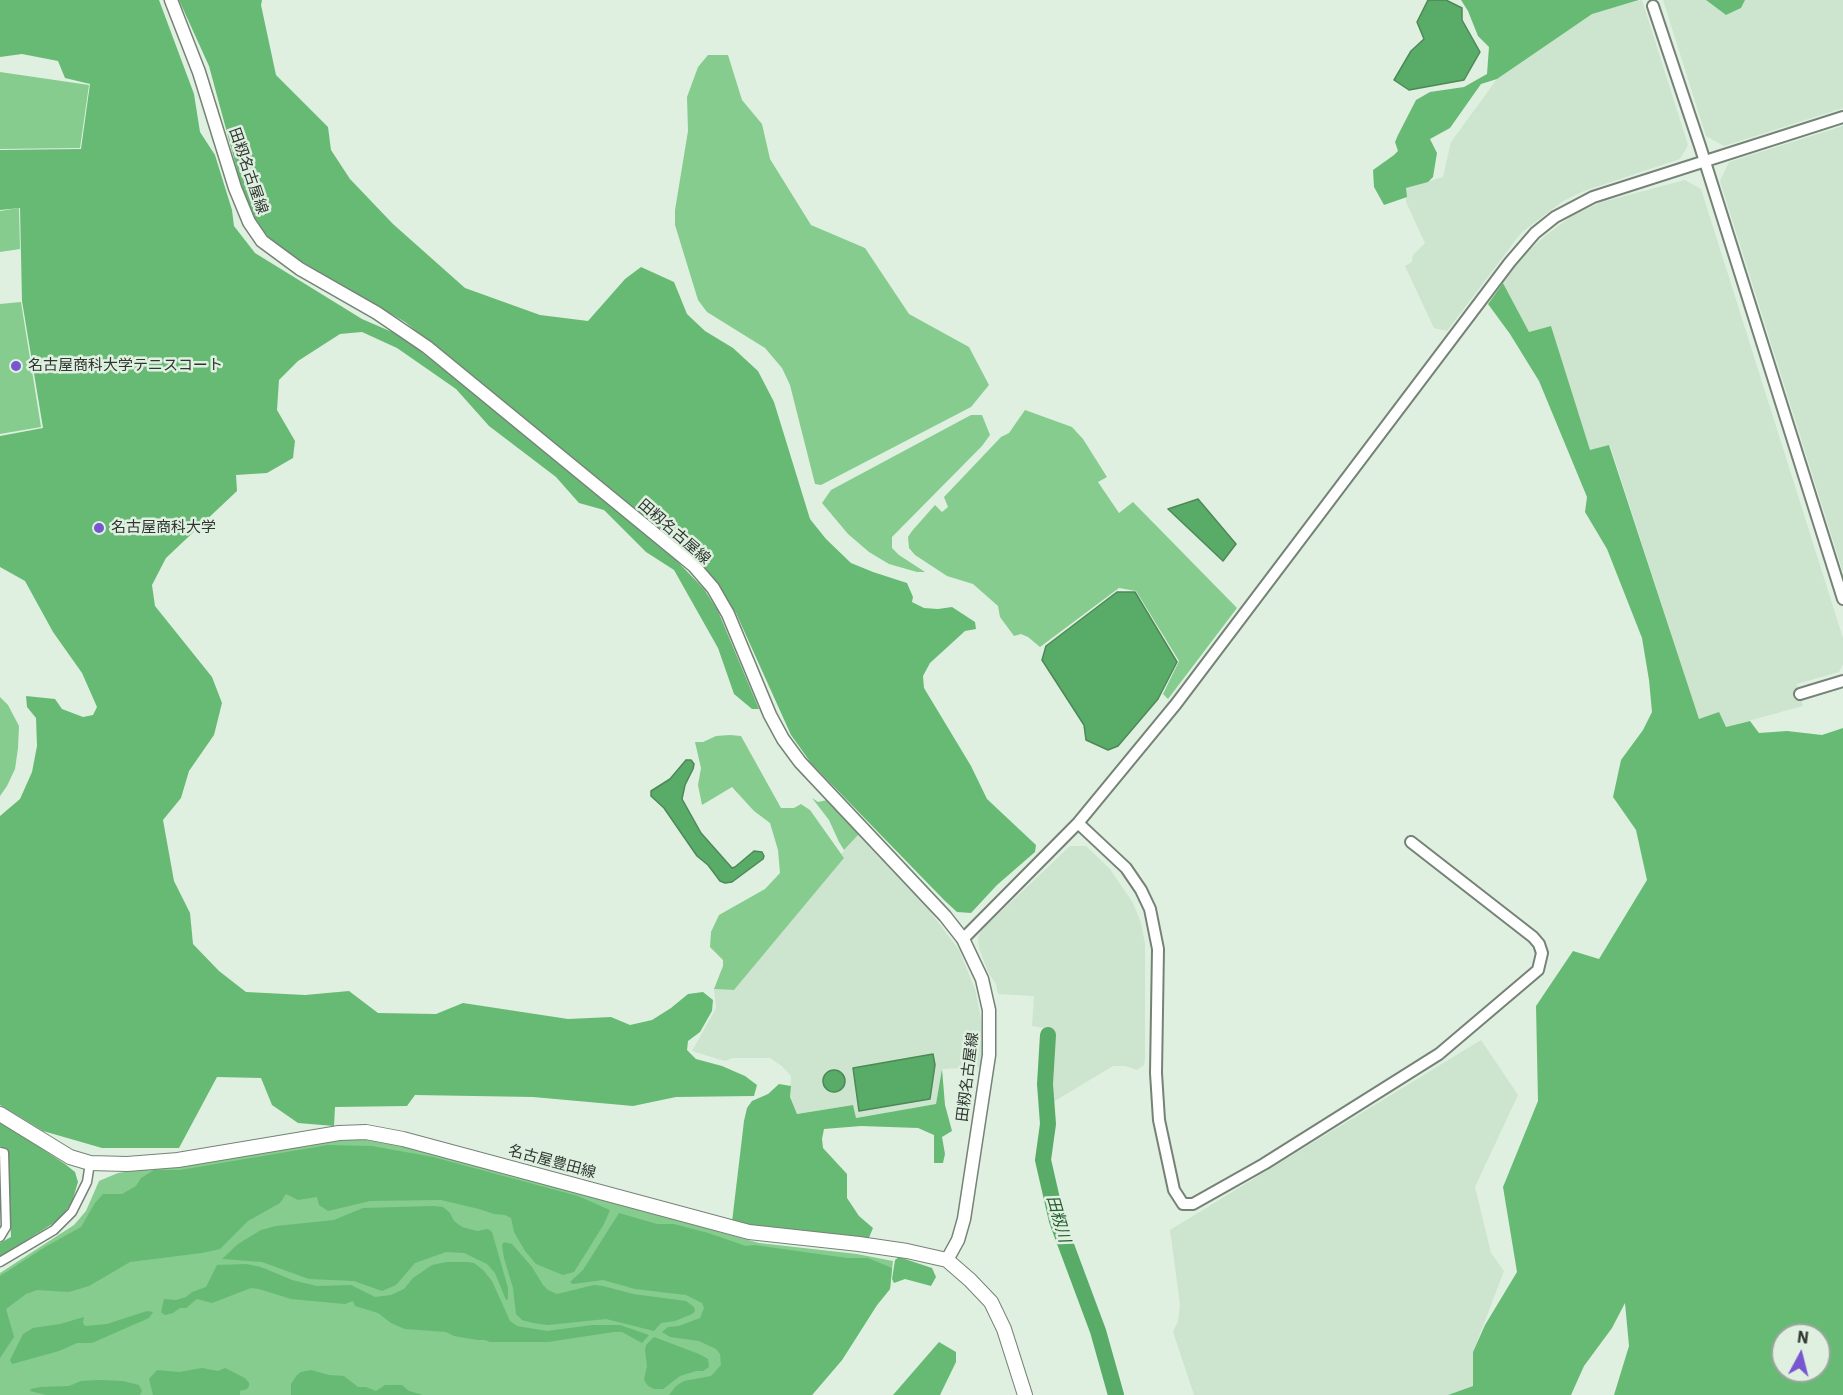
<!DOCTYPE html>
<meta charset="utf-8">
<style>
body{margin:0}
#map{position:relative;width:1843px;height:1395px;overflow:hidden;background:#dff0e1;font-family:"IBM Plex Sans",sans-serif}
canvas{display:block}
.north{position:absolute;left:1771px;top:1323px;width:60px;height:60px;box-sizing:border-box;background:#dff0e1;border:2px solid #99a69a;border-radius:50%;rotate:7deg;font-size:16px;font-weight:700;line-height:24px;text-align:center;color:#2f3630}
.north::after{content:'';display:block;margin:auto;width:21px;height:27px;background:#7856d0;clip-path:polygon(50% 0,100% 100%,50% 72%,0 100%)}
</style>
<div id="map">
<canvas width="1843" height="1395"></canvas>
<div class="north">N</div>
</div>
<script>
const c = document.querySelector('canvas').getContext('2d');
c.lineJoin = 'round';
function paint(path, color) {
  c.fillStyle = color;
  c.fill(path, 'evenodd');
}
function shape(rows) {
  const path = new Path2D();
  for (const r of rows) {
    if (r.length === 3) {
      path.moveTo(r[0] + r[2], r[1]);
      path.arc(r[0], r[1], r[2], 0, 2 * Math.PI);
      continue;
    }
    path.moveTo(r[0], r[1]);
    for (let i = 2; i < r.length; i += 2) path.lineTo(r[i], r[i + 1]);
  }
  return path;
}
function strokePath(path, color, width, dash) {
  c.strokeStyle = color;
  c.lineWidth = width;
  c.lineCap = dash ? 'butt' : 'round';
  c.setLineDash(dash || []);
  c.stroke(path);
}
function label(font, color, halo, rows, align = 'center') {
  c.font = font + ' "IBM Plex Sans","Noto Sans JP",sans-serif';
  c.lineWidth = 5;
  c.setLineDash([]);
  c.textBaseline = 'middle';
  c.strokeStyle = halo;
  c.fillStyle = color;
  for (const [text, x, y, turn = 0] of rows) {
    c.save();
    c.translate(x, y);
    c.rotate((+turn || 0) * Math.PI / 180);
    c.textAlign = isNaN(turn) ? turn : align;
    if (halo) c.strokeText(text, 0, 0);
    c.fillText(text, 0, 0);
    c.restore();
  }
}
paint(shape([
 [1642,0,1688,145,1680,159,1584,191,1563,201,1521,233,1447,331,1434,328,1405,266,1412,262,1413,255,1425,243,1406,202,1406,188,1443,177,1451,142,1497,79,1592,13],
 [1663,0,1706,0,1726,15,1741,8,1745,0,1843,0,1843,108,1724,146,1706,136],
 [1843,126,1843,572,1720,181,1729,162],
 [1685,180,1701,189,1843,638,1843,664,1839,672,1797,684,1803,706,1726,727,1699,720,1610,445,1590,451,1551,326,1529,332,1503,283,1521,258,1545,236,1573,215,1602,202],
 [859,834,923,902,959,950,975,989,981,1019,983,1051,981,1067,942,1069,936,1104,855,1118,852,1105,797,1114,790,1097,791,1076,782,1066,770,1058,733,1058,725,1061,692,1051,716,1008,714,989,734,990,844,858,841,854],
 [1070,846,1086,846,1110,869,1133,903,1141,923,1145,944,1145,1059,1144,1065,1137,1070,1125,1066,1113,1066,1053,1102,1054,1030,1032,1026,1034,996,998,994,996,984,988,972,979,948,978,937,982,930],
 [1481,1040,1518,1095,1475,1187,1491,1253,1504,1271,1473,1352,1473,1386,1448,1395,1194,1395,1173,1332,1178,1321,1180,1304,1170,1230]
]), '#cde4cf');
paint(shape([
 [708,55,728,55,742,100,762,124,770,159,811,225,865,248,909,314,969,347,989,385,971,407,821,485,815,484,790,385,782,368,765,348,707,312,698,300,675,225,675,210,688,131,687,97,698,67],
 [0,72,89,85,80,148,0,149],
 [19,208,20,249,0,252,0,211],
 [21,302,41,427,0,434,0,304],
 [1025,410,1072,427,1083,439,1107,477,1098,482,1119,513,1133,502,1237,608,1168,699,1163,694,1179,661,1136,591,1119,588,1040,647,1028,637,1021,634,1014,636,1000,617,998,606,973,584,947,576,915,555,909,548,908,537,912,531,935,505,942,512,948,507,944,497,1001,437,1009,433],
 [971,415,982,415,990,435,982,446,892,537,892,548,899,555,925,572,917,572,889,564,869,552,848,534,822,503,831,490],
 [0,697,8,705,19,726,18,748,15,769,7,786,0,796],
 [730,735,741,736,781,808,794,808,801,804,810,810,844,858,734,990,714,989,723,966,723,960,710,947,711,932,719,915,765,889,780,873,778,850,770,823,754,811,732,787,702,805,698,785,701,768,695,742,703,742,716,736],
 [812,798,818,802,827,800,859,834,844,850,839,842,829,820],
 [359,1139,401,1144,759,1243,857,1254,893,1261,890,1289,877,1305,842,1360,812,1395,0,1395,0,1273,74,1225,86,1211,99,1181,118,1173,306,1143]
]), '#85cc8e');
paint(shape([
 [0,0,159,0,194,94,200,132,215,155,232,210,234,226,255,253,362,319,399,335,444,369,675,559,704,589,718,611,759,709,752,709,734,694,718,648,674,570,646,552,604,510,579,503,556,477,489,426,456,389,397,348,362,332,340,334,298,361,279,380,277,410,295,441,293,458,267,473,236,475,237,491,166,558,152,585,155,606,212,677,222,703,214,735,189,771,181,798,163,820,174,881,190,913,193,944,219,971,246,992,305,995,349,991,378,1013,436,1014,463,1003,568,1019,611,1017,630,1025,652,1020,671,1008,688,994,703,992,713,1000,712,1011,700,1032,688,1041,687,1050,696,1059,722,1066,745,1076,757,1085,754,1096,676,1097,633,1106,533,1097,415,1095,407,1106,335,1107,334,1126,298,1123,272,1105,261,1078,217,1077,179,1148,102,1148,43,1131,0,1105,0,816,20,799,32,772,37,746,36,718,27,707,26,696,55,699,62,709,83,717,93,715,97,707,82,673,53,632,25,581,0,567,0,436,43,428,22,301,20,208,0,210,0,150,81,149,90,84,65,78,58,61,22,54,0,57],
 [179,0,262,0,261,5,276,75,328,127,331,150,350,179,393,224,465,288,540,315,588,321,625,279,641,267,674,282,687,314,705,331,733,348,758,371,774,402,810,519,826,539,851,563,873,572,907,583,913,597,912,602,924,608,938,609,952,607,975,622,976,629,965,631,930,663,923,676,924,688,971,766,987,799,1036,845,1035,852,997,885,971,913,957,912,944,900,811,763,791,735,736,613,710,577,678,545,405,322,292,256,276,245,265,233,249,209,239,177,209,66],
 [1461,0,1639,0,1592,14,1497,79,1481,84,1450,128,1430,139,1437,153,1433,177,1428,182,1406,188,1407,197,1384,205,1374,187,1373,170,1394,155,1398,151,1395,142,1398,135,1416,100,1430,92,1464,87,1487,74,1489,47,1478,36,1468,11],
 [1706,0,1745,0,1741,8,1726,15],
 [1503,283,1529,332,1551,326,1590,450,1609,445,1699,719,1719,712,1726,727,1750,721,1759,733,1787,731,1822,735,1843,728,1843,1395,1614,1395,1629,1346,1625,1303,1612,1328,1584,1366,1571,1395,1448,1395,1473,1386,1473,1352,1485,1325,1517,1272,1503,1187,1538,1101,1536,1006,1573,951,1599,959,1647,880,1636,830,1613,797,1621,760,1643,730,1652,712,1649,680,1642,638,1607,549,1585,512,1587,497,1539,381,1510,334,1488,304],
 [1783,1335,1819,1335,1819,1371,1783,1371],
 [942,1069,945,1105,952,1131,942,1137,945,1154,943,1163,934,1163,934,1135,918,1128,861,1126,824,1129,822,1139,823,1148,847,1174,847,1198,859,1216,873,1228,868,1240,763,1228,732,1222,744,1121,747,1108,752,1101,768,1094,779,1084,791,1086,790,1097,797,1114,853,1105,856,1118,936,1104],
 [0,1121,65,1164,75,1172,78,1182,72,1202,60,1219,0,1257,0,1243,11,1237,8,1157,5,1150,0,1146],
 [328,1145,372,1146,433,1157,578,1196,610,1210,604,1224,574,1272,563,1275,536,1264,525,1251,514,1232,511,1218,505,1215,494,1214,479,1209,441,1200,370,1201,328,1211,319,1205,317,1197,298,1200,286,1194,280,1203,248,1221,220,1249,202,1253,130,1262,89,1286,69,1292,37,1290,26,1294,6,1309,14,1337,0,1358,0,1276,45,1247,81,1227,95,1203,103,1194,122,1194,136,1186,141,1178,154,1170,180,1170],
 [434,1206,443,1207,450,1213,454,1221,462,1227,477,1231,488,1229,492,1232,508,1288,508,1299,506,1300,495,1273,487,1264,464,1253,446,1252,415,1263,396,1285,382,1291,354,1281,309,1279,262,1262,222,1259,238,1244,261,1230,276,1226,334,1220,363,1208],
 [619,1213,657,1224,674,1224,708,1233,746,1246,754,1245,847,1258,868,1258,892,1268,890,1289,877,1305,842,1360,812,1395,669,1395,676,1386,684,1381,711,1376,721,1365,720,1354,716,1349,699,1341,670,1337,662,1332,668,1327,679,1326,700,1318,704,1308,702,1303,686,1295,635,1289,603,1280,573,1284,570,1282,583,1270],
 [504,1242,512,1244,532,1267,543,1285,548,1290,557,1294,594,1285,603,1286,633,1294,686,1301,694,1307,695,1311,692,1314,675,1321,661,1323,654,1331,606,1319,548,1325,533,1323,522,1320,516,1314,513,1288,504,1258,502,1245],
 [899,1257,932,1268,936,1277,931,1286,905,1279,894,1283,892,1279,895,1260],
 [447,1262,467,1262,474,1263,483,1270,492,1281,510,1321,517,1326,547,1331,592,1325,620,1325,649,1335,642,1343,622,1332,614,1332,548,1342,490,1342,485,1340,477,1340,454,1336,446,1332,405,1329,391,1323,378,1313,355,1306,353,1301,345,1304,291,1299,259,1289,251,1288,212,1303,197,1299,186,1308,180,1308,173,1313,165,1315,161,1312,164,1299,176,1300,186,1297,192,1292,206,1287,217,1265,246,1264,261,1267,292,1280,317,1286,351,1285,375,1297,391,1295,404,1289,413,1278,432,1265],
 [147,1311,153,1312,149,1318,92,1343,77,1343,59,1351,12,1364,10,1360,23,1334,33,1328,60,1324,84,1317,83,1323,85,1326,107,1324],
 [654,1337,699,1354,708,1359,709,1367,703,1371,696,1371,680,1376,663,1389,654,1389,648,1386,644,1380,647,1366,645,1350,646,1345],
 [939,1342,956,1352,956,1362,940,1395,893,1395],
 [202,1368,218,1371,225,1368,245,1378,249,1383,249,1386,247,1389,240,1391,240,1395,153,1395,149,1379,157,1370,179,1372],
 [311,1370,329,1375,344,1376,358,1387,366,1387,376,1391,385,1385,402,1385,409,1391,423,1395,291,1395,291,1384,297,1375,301,1372],
 [100,1380,123,1381,139,1385,142,1391,140,1395,46,1395,30,1391,31,1389,40,1387,69,1386,81,1381]
]), '#67ba74');
const water = shape([
 [1428,0,1446,0,1462,8,1462,20,1480,52,1464,80,1409,90,1394,80,1411,51,1424,39,1417,22,1428,0],
 [1198,499,1236,544,1223,561,1168,509,1198,499],
 [1117,592,1135,592,1177,662,1158,699,1118,746,1108,750,1086,740,1084,725,1042,660,1046,646,1117,592],
 [686,760,691,760,694,764,693,769,685,785,682,799,701,833,732,868,735,867,754,851,762,852,764,856,763,859,732,882,725,883,720,881,708,865,697,856,664,808,651,796,651,791,670,779,686,760],
 [933,1054,935,1065,930,1099,859,1111,853,1068,933,1054],
 [834,1081,11]
]);
paint(water, '#59ac67');
strokePath(water, '#4c8956', 1.5);
strokePath(shape([
 [1048,1035,1045,1084,1048,1124,1043,1160,1057,1221,1098,1331,1116,1395]
]), '#59ac67', 16);
const minor = shape([
 [0,1152,4,1153,6,1227,0,1237],
 [0,1262,54,1230,72,1212,87,1182,90,1163]
]);
const tertiary = shape([
 [1653,6,1700,146,1843,599],
 [1800,694,1843,681],
 [1078,823,1126,868,1141,890,1150,909,1158,949,1156,1073,1159,1120,1174,1190,1183,1204,1193,1204,1264,1164,1439,1054,1538,970,1542,953,1539,944,1533,937,1411,842],
 [963,939,1078,823,1176,704,1510,262,1535,233,1555,217,1593,197,1843,117]
]);
const secondary = shape([
 [171,0,199,72,235,188,249,222,262,241,300,269,377,313,427,347,694,566,713,588,728,614,770,715,783,739,800,762,945,916,963,939,982,979,989,1010,989,1055,964,1219,958,1240,947,1260]
]);
const primary = shape([
 [0,1114,70,1157,90,1163,127,1164,178,1160,339,1133,366,1132,403,1139,749,1232,859,1244,907,1251,947,1260,970,1280,991,1302,1004,1329,1025,1395]
]);
strokePath(minor, '#758376', 11);
strokePath(tertiary, '#758376', 14);
strokePath(secondary, '#758376', 15);
strokePath(primary, '#758376', 16);
strokePath(minor, '#fff', 8);
strokePath(tertiary, '#fff', 10);
strokePath(secondary, '#fff', 12);
strokePath(primary, '#fff', 14);
for (const [x, y, r, color] of [
 [16,366,6,"#7856d0"],
 [99,528,6,"#7856d0"]
]) {
  const dot = new Path2D();
  dot.arc(x, y, r, 0, 2 * Math.PI);
  c.fillStyle = color;
  c.fill(dot);
  strokePath(dot, '#dff0e1', 2);
}
label('15px', '#2f3630', '#dff0e1', [
 ["田籾名古屋線",248,171,71],
 ["田籾名古屋線",674,532,41],
 ["田籾名古屋線",968,1077,-83],
 ["名古屋豊田線",552,1162,15]
]);
label('15px', '#2f3630', '#dff0e1', [
 ["名古屋商科大学テニスコート",28,366],
 ["名古屋商科大学",111,528]
], 'left');
label('italic 16px', '#245d2f', '#dff0e1', [
 ["田籾川",1058,1219,74]
]);
</script>
